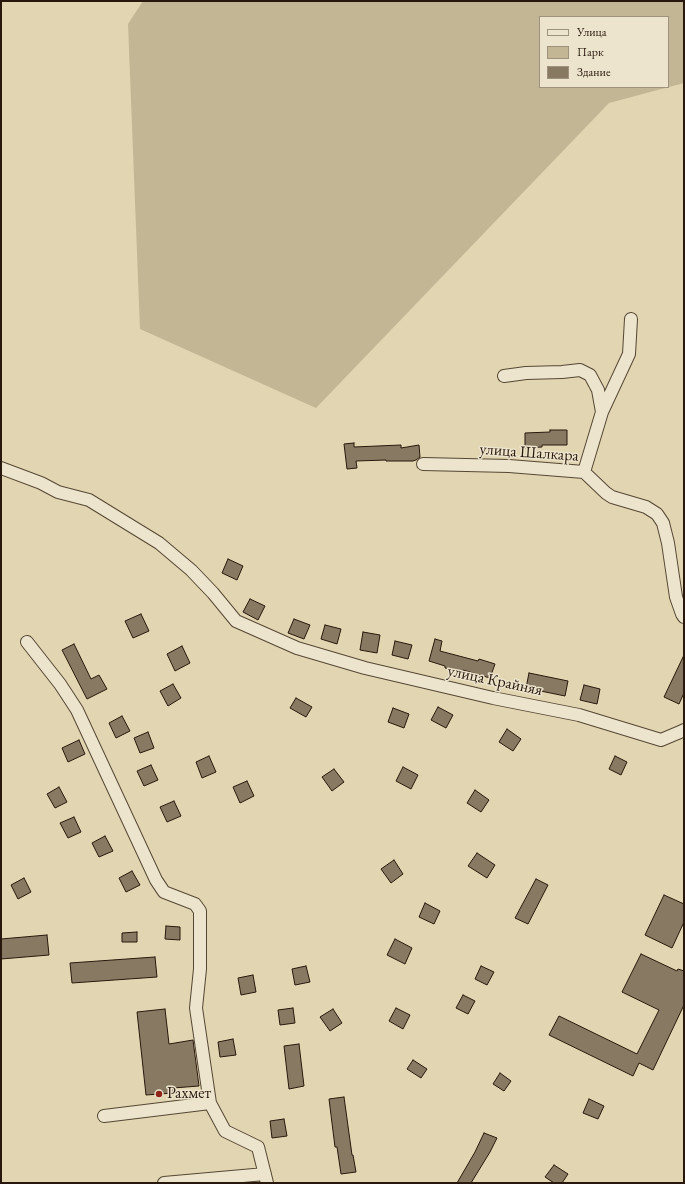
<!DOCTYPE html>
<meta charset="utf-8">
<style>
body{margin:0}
#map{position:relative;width:685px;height:1184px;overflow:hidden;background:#e1d6b1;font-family:"EB Garamond",serif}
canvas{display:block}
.frame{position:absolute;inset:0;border:2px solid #28170c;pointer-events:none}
.legend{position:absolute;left:539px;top:16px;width:130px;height:72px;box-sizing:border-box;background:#ece4cc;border:1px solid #9e927f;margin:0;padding:5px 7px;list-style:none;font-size:12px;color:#28170c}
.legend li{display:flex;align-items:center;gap:8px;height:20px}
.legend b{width:20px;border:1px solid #9e927f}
</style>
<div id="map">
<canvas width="685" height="1184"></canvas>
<div class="frame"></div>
<ul class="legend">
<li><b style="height:5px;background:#ece4cc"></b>Улица</li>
<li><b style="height:11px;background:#c2b695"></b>Парк</li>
<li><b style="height:11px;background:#887a62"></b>Здание</li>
</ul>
</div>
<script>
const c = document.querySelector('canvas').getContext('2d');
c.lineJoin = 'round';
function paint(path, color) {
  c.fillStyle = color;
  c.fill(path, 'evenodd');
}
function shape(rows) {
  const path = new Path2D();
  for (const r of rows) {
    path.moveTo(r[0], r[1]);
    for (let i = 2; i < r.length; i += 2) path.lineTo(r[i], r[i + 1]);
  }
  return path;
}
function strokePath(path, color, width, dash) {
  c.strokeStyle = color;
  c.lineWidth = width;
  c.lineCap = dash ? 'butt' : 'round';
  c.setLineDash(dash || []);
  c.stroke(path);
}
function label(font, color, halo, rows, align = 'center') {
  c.font = font + ' "EB Garamond",serif';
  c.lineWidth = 3;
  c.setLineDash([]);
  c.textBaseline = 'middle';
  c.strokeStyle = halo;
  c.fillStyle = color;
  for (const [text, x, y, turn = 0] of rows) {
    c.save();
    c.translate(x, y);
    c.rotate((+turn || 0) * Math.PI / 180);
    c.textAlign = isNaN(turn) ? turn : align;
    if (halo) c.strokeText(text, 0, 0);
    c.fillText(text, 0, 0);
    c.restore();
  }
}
paint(shape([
 [143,1,684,1,684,83,609,103,316,408,140,329,128,24],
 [540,17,668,17,668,87,540,87]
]), '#c2b695');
const building = shape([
 [550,430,567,430,567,445,542,445,542,447,525,448,525,433,550,432,550,430],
 [354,443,354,447,401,445,401,448,419,445,420,457,416,460,413,461,386,461,386,460,356,461,357,468,347,469,344,444,354,443],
 [228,559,243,566,237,580,222,573,228,559],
 [250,599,265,606,258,620,243,612,250,599],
 [141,614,149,631,133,638,125,621,141,614],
 [294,619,310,625,304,639,288,633,294,619],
 [325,625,341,629,337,644,321,639,325,625],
 [363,632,380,635,377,653,360,650,363,632],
 [435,639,442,641,440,651,478,661,479,659,495,664,490,678,463,670,463,672,445,668,445,666,429,661,435,639],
 [395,641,412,645,408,659,392,655,395,641],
 [74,644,91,679,99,675,107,689,87,699,62,650,74,644],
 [182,646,190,663,175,671,167,654,182,646],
 [684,655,684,693,679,704,664,697,684,655],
 [529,673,568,681,565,696,526,688,529,673],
 [173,684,181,698,168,706,160,691,173,684],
 [584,685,600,689,597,704,580,700,584,685],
 [296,698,312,707,306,717,290,708,296,698],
 [438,707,453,715,446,728,431,720,438,707],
 [393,708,409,714,404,728,388,722,393,708],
 [122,716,130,731,116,738,109,723,122,716],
 [507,729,521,739,513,751,499,742,507,729],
 [148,732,154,748,140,753,134,738,148,732],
 [79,740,85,754,68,762,62,748,79,740],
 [209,756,216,772,202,778,196,762,209,756],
 [615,756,627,762,621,775,609,769,615,756],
 [151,765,158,780,144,786,137,771,151,765],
 [403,767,418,775,411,789,396,781,403,767],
 [334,769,344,782,332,791,322,777,334,769],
 [247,781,254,796,240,803,233,787,247,781],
 [59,787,67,802,55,808,47,794,59,787],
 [475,790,489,800,481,812,467,803,475,790],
 [174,801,181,816,167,822,160,807,174,801],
 [74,817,81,832,68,838,60,823,74,817],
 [105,836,113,851,99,857,92,843,105,836],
 [477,853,495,865,487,878,468,866,477,853],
 [394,860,403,874,391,883,381,869,394,860],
 [132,871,140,885,126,892,119,878,132,871],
 [24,878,31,892,18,899,11,885,24,878],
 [536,879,548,885,528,924,515,918,536,879],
 [664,895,684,904,684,922,672,948,645,935,664,895],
 [425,903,440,911,434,924,419,917,425,903],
 [166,926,180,927,180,940,165,939,166,926],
 [137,932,137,942,122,942,122,933,137,932],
 [47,935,49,955,1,959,1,939,47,935],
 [395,939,412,948,405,964,387,955,395,939],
 [641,954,677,971,678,969,684,971,684,1005,653,1070,639,1063,633,1076,549,1035,559,1016,637,1054,659,1010,622,992,641,954],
 [155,957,157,977,72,983,70,963,155,957],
 [306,966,310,982,295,985,292,969,306,966],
 [481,966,494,972,487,985,475,979,481,966],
 [253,975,256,992,241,995,238,978,253,975],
 [463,995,475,1001,468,1014,456,1008,463,995],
 [293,1008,295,1023,280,1025,278,1010,293,1008],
 [396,1008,410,1015,403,1029,389,1021,396,1008],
 [165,1009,169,1044,193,1040,199,1086,173,1088,173,1093,146,1095,137,1012,165,1009],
 [333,1009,342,1023,330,1031,320,1017,333,1009],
 [233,1039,236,1055,220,1057,218,1042,233,1039],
 [299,1044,304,1086,289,1089,284,1046,299,1044],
 [413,1060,427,1069,421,1078,407,1069,413,1060],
 [500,1073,511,1081,504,1091,493,1084,500,1073],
 [344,1097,352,1155,353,1155,356,1172,341,1174,337,1147,335,1147,329,1099,344,1097],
 [589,1099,604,1106,598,1119,583,1113,589,1099],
 [284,1119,287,1136,272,1138,270,1121,284,1119],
 [484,1133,497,1138,490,1152,471,1183,457,1183,475,1152,484,1133],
 [554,1165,568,1174,562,1183,554,1183,545,1177,554,1165]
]);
paint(building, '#887a62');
strokePath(building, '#28170c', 1);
const minor = shape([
 [504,376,526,373,562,372,580,370,590,375,598,390,602,412],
 [423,464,509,466,584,472,606,493,612,497,646,507,657,514,663,523,668,543,676,597,682,614,684,617],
 [1,468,41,483,58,492,89,500,159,543,191,570,213,593,236,621,297,648,365,668,493,698,579,715,661,740,680,732,684,730],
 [584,472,602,412,629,354,631,319],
 [27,642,60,684,77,710,156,880,164,892,195,904,200,911,200,969,196,1008,210,1103,225,1131,258,1147,267,1183],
 [104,1116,210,1103],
 [164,1183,265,1174]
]);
strokePath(minor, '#564735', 14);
strokePath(minor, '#ece4cc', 12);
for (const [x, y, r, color] of [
 [159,1094,4,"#8f2418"]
]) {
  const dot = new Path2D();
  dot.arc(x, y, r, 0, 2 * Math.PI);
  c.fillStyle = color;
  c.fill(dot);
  strokePath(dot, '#ece4cc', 1.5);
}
label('16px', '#28170c', '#ece4cc', [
 ["улица Шалкара",529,453,4],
 ["улица Крайняя",495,681,12]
]);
label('16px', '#28170c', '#ece4cc', [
 ["Рахмет",167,1094]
], 'left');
</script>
